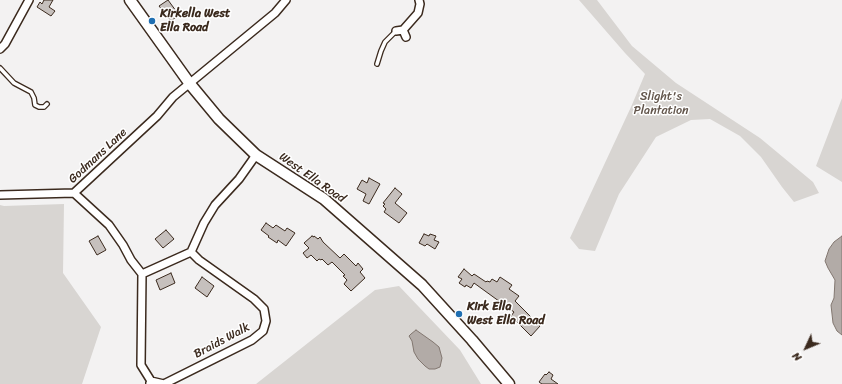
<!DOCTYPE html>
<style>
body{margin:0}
#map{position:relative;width:842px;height:384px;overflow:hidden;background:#f3f2f2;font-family:Sriracha,sans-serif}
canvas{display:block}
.north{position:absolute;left:786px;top:328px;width:40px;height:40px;-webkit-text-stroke:3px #fff;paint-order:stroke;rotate:226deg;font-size:11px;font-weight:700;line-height:16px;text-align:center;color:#3b2a1e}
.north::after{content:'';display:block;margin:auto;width:14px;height:18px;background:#3b2a1e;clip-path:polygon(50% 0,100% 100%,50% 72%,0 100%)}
</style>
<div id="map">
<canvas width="842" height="384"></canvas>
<div class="north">N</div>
</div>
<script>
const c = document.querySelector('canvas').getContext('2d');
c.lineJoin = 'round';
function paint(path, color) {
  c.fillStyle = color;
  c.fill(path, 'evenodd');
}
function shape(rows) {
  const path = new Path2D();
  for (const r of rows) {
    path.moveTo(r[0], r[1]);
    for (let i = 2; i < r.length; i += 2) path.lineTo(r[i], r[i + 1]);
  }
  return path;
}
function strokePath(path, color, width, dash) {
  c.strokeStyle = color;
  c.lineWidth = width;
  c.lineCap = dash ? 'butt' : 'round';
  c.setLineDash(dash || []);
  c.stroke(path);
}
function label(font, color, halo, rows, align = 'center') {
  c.font = font + ' Sriracha,sans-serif';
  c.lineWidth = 3;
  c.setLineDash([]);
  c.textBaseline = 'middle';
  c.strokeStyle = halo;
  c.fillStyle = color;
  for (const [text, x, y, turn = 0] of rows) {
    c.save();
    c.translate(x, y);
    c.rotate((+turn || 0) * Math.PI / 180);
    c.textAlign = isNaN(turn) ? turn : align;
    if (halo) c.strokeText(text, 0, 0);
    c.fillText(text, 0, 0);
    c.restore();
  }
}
paint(shape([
 [579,0,597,0,632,46,676,83,760,138,813,182,819,193,794,202,782,187,761,157,740,136,710,119,691,120,656,137,619,194,595,251,579,249,570,238,631,107,645,74,625,53],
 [842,98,842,182,816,166],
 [64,204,63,273,101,327,82,384,0,384,0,205,4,206],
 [399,286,460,350,481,384,256,384,375,290]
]), '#d8d5d2');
const water = shape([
 [842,236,842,335,837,331,833,323,831,305,834,298,835,280,828,268,825,261,829,249,834,242,842,236],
 [416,330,433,342,439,347,442,358,440,367,435,369,429,369,425,366,418,359,414,352,412,341,409,336,411,334,416,330]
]);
paint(water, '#b2aba7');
strokePath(water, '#827770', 1);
const building = shape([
 [44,0,53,0,49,7,55,11,51,16,37,7,40,2,42,4,44,0],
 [168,0,179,15,171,21,159,6,168,0],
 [369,178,380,184,369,204,363,201,366,194,357,189,362,180,367,183,369,178],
 [395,188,402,194,395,203,407,213,399,223,384,212,386,209,383,206,385,204,383,203,395,188],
 [266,223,273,228,276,225,285,231,287,228,295,233,286,246,278,240,277,243,268,237,269,236,261,230,266,223],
 [166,230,174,239,163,248,155,239,166,230],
 [424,234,429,236,430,234,436,236,434,240,439,242,435,249,427,244,425,246,419,243,424,234],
 [98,236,106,250,97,255,89,241,98,236],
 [312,236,314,237,314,236,318,239,320,237,323,242,340,258,344,254,356,266,358,263,363,269,360,272,365,278,351,291,344,284,347,280,343,276,345,275,332,262,328,265,322,259,321,260,319,259,317,261,311,255,307,258,303,253,309,248,304,243,312,236],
 [464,269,472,276,474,274,486,282,487,281,490,282,492,279,497,282,500,277,512,285,509,289,519,296,515,301,540,326,531,336,511,316,514,312,474,283,471,288,466,285,465,287,459,283,462,279,458,277,464,269],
 [171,273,175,283,160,290,156,280,171,273],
 [202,277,214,286,207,297,195,288,202,277],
 [549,372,553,375,551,379,558,384,542,384,539,382,545,374,546,375,549,372]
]);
paint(building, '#c6c0bd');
strokePath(building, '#3b2a1e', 1);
const lane = shape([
 [377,64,381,51,385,42,396,31],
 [0,68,14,83,31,92,34,98,35,105,39,107,44,107,47,104]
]);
const street = shape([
 [403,30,418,13,420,4,419,0],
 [396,31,403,30,406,37],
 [0,49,5,44,29,0],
 [74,193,109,225,123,245,131,260,142,274,141,365,151,381,150,383],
 [0,195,74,193,157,116,173,97,275,13,286,0],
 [142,274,191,252,204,223,215,205,239,179,256,155],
 [151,381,164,384,252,340,263,331,266,321,264,309,254,299,199,260,191,252]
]);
const secondary = shape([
 [130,0,190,84,219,119,256,155,324,199,422,285,472,340,509,384]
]);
strokePath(lane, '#3b2a1e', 6);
strokePath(street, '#3b2a1e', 10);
strokePath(secondary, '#3b2a1e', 13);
strokePath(lane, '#fff', 3.5);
strokePath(street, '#fff', 7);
strokePath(secondary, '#fff', 10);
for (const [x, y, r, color] of [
 [152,21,4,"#1f6fb2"],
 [459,314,4,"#1f6fb2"]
]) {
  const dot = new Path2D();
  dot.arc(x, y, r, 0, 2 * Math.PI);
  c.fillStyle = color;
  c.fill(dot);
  strokePath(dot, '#fff', 1.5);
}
label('bold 12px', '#3b2a1e', '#fff', [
 ["Kirkella West",160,14],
 ["Ella Road",160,28],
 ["Kirk Ella",467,307],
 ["West Ella Road",467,321]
], 'left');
label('12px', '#62554b', '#fff', [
 ["Slight's",661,97],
 ["Plantation",661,111]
]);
label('12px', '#3b2a1e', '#fff', [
 ["Godmans Lane",98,156,-43],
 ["West Ella Road",312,178,35],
 ["Braids Walk",222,341,-28]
]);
</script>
